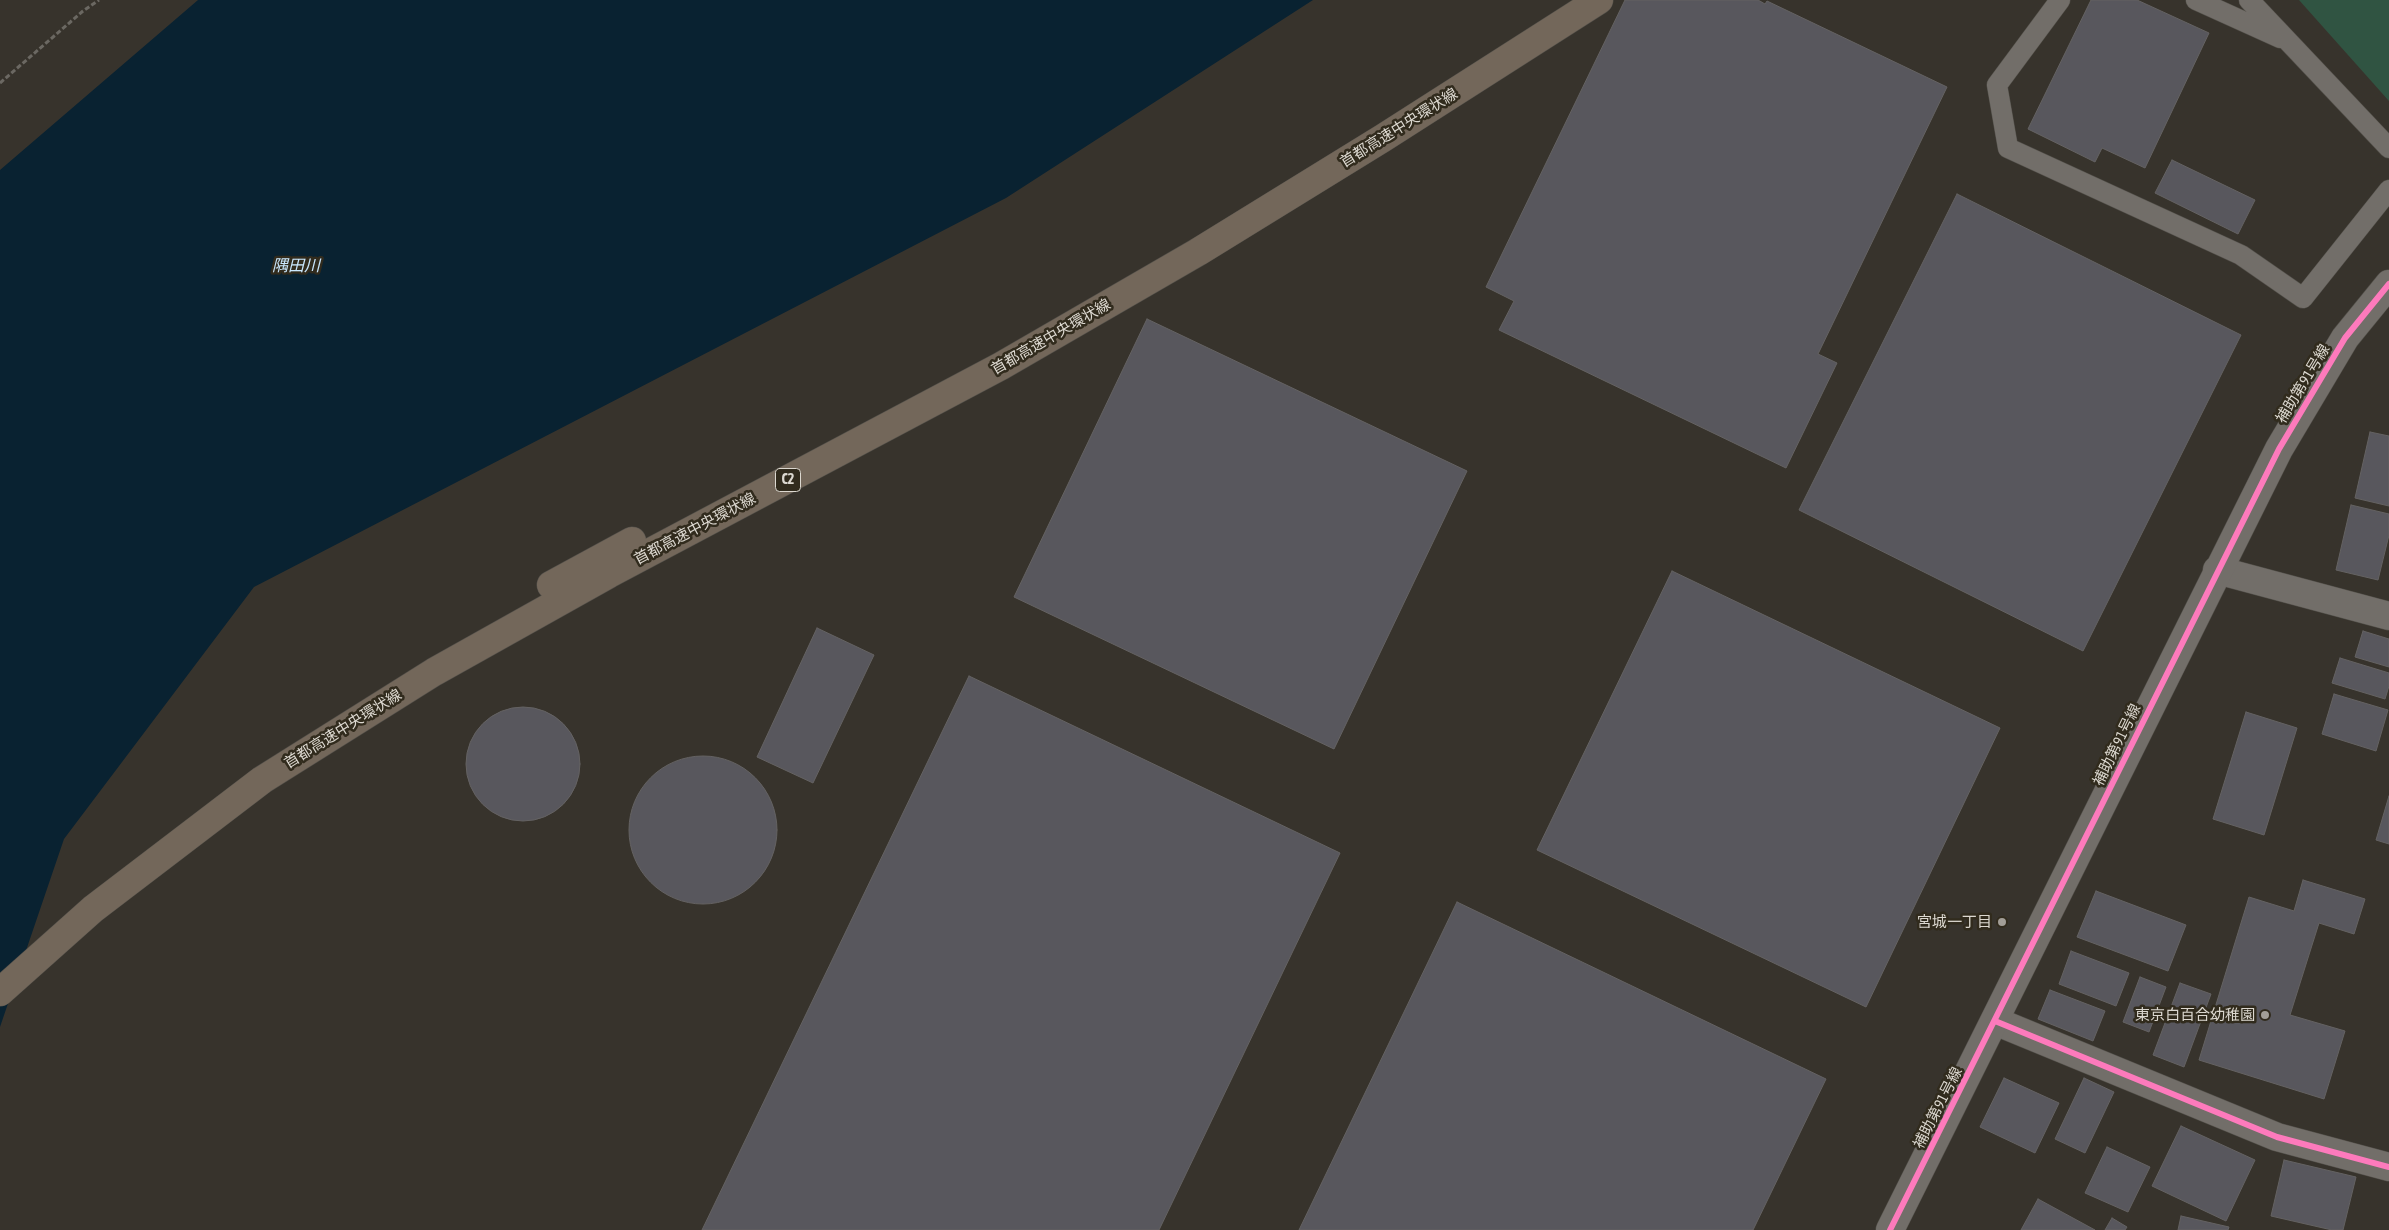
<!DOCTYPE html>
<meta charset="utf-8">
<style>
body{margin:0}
canvas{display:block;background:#37332c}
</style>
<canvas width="2389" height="1230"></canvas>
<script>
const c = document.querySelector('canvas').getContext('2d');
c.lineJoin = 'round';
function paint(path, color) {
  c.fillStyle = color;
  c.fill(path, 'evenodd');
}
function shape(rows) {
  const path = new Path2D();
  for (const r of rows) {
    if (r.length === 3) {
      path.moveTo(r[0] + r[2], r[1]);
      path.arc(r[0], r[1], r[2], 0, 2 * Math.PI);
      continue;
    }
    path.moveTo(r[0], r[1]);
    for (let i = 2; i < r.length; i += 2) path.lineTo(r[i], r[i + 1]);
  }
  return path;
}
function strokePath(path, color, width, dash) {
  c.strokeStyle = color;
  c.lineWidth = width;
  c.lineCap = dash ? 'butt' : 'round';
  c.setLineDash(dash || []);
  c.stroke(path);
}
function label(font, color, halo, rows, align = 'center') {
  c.font = font + ' "Asap Condensed","Noto Sans JP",sans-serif';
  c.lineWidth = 5;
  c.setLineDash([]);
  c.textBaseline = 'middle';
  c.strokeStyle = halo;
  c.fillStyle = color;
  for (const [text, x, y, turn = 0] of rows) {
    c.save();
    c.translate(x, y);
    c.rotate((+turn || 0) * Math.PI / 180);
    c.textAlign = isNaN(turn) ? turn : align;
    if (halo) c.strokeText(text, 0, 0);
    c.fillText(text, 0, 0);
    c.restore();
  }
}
paint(shape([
 [2299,0,2389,0,2389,101]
]), '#305442');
paint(shape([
 [198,0,1313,0,1006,198,254,587,64,839,0,1027,0,170]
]), '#092231');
const building = shape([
 [1625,0,1758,0,1765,4,1767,1,1947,87,1818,354,1837,363,1786,468,1499,330,1514,301,1486,287,1625,0],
 [2091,0,2137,0,2209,33,2145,168,2102,148,2095,162,2028,129,2091,0],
 [2172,160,2255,200,2238,234,2155,193,2172,160],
 [1957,194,2241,335,2083,651,1799,510,1957,194],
 [1147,319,1467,471,1334,749,1014,597,1147,319],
 [2370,432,2389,436,2389,506,2355,498,2370,432],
 [2351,505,2389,514,2389,535,2378,580,2336,570,2351,505],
 [1672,571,2000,728,1866,1007,1537,850,1672,571],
 [817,628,874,655,813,783,757,757,817,628],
 [2363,631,2389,639,2389,667,2355,657,2363,631],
 [2340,658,2389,673,2389,686,2385,699,2332,683,2340,658],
 [969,676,1340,853,1159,1230,702,1230,969,676],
 [2334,694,2388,710,2376,751,2322,734,2334,694],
 [523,764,57],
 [2246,712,2297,728,2264,835,2213,819,2246,712],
 [703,830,74],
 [2389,796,2389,844,2376,840,2389,796],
 [2303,880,2365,899,2354,934,2319,923,2290,1015,2345,1031,2324,1099,2199,1060,2249,897,2294,911,2303,880],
 [2096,891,2186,925,2168,971,2077,937,2096,891],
 [1457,902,1826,1079,1753,1230,1299,1230,1457,902],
 [2071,951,2129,973,2116,1006,2059,984,2071,951],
 [2140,977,2166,987,2149,1032,2123,1022,2140,977],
 [2180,983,2211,994,2184,1067,2153,1055,2180,983],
 [2050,990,2105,1011,2093,1041,2038,1019,2050,990],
 [2004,1078,2059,1103,2035,1153,1980,1127,2004,1078],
 [2084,1078,2114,1092,2085,1153,2055,1139,2084,1078],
 [2181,1126,2255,1160,2226,1221,2152,1186,2181,1126],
 [2107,1147,2150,1167,2128,1212,2085,1193,2107,1147],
 [2284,1160,2356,1177,2343,1230,2332,1230,2271,1216,2284,1160],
 [2038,1199,2095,1230,2021,1230,2038,1199],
 [2181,1216,2229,1227,2228,1230,2178,1230,2181,1216],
 [2112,1218,2127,1227,2125,1230,2105,1230,2112,1218]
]);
paint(building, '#58575d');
strokePath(building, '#646262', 1);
const service = shape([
 [2060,0,1997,85,2008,148,2241,255,2303,298,2389,190],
 [2196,0,2280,38],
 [2249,0,2389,148]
]);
const minor = shape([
 [2217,570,2389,616],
 [1995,1021,2277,1137,2389,1167]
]);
const tertiary = shape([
 [1890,1230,2279,449,2345,338,2389,284]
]);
const motorway = shape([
 [551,585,632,541],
 [0,992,93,909,262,780,434,672,609,574,1001,366,1198,252,1383,138,1599,0]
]);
strokePath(service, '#53504a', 21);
strokePath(minor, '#53504a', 29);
strokePath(tertiary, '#53504a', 29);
strokePath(motorway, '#53504a', 29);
strokePath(shape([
 [0,83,83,11,99,0]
]), '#6b6862', 3, [5, 2.5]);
strokePath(service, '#726e69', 20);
strokePath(minor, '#726e69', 28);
strokePath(tertiary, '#726e69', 28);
strokePath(motorway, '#73675a', 28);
strokePath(shape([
 [1995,1021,2277,1137,2389,1167],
 [1890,1230,2279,449,2345,338,2389,284]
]), '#fd7abc', 6);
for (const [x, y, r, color] of [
 [2002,922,5,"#a29e97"],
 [2265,1015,5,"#a29e97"]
]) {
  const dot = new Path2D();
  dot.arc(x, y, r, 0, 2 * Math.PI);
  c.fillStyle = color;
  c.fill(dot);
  strokePath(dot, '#312b1d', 2);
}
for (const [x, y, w] of [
 [788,480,25]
]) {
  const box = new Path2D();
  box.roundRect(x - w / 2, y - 11.5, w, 23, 4);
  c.fillStyle = '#312b1d';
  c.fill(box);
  strokePath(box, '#dcd8d0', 1);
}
label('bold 14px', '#dcd8d0', null, [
 ["C2",788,480]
]);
label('15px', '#dcd8d0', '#312b1d', [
 ["首都高速中央環状線",1399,128,-32],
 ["首都高速中央環状線",1051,337,-30],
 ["補助第91号線",2303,384,-59],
 ["首都高速中央環状線",695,529,-28],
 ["首都高速中央環状線",343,729,-32],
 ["補助第91号線",2117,745,-64],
 ["補助第91号線",1938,1108,-63]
]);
label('15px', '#dcd8d0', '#312b1d', [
 ["宮城一丁目",1992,922],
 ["東京白百合幼稚園",2255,1015]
], 'right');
label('italic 16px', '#cae8fe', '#312b1d', [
 ["隅田川",296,266]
]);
</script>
